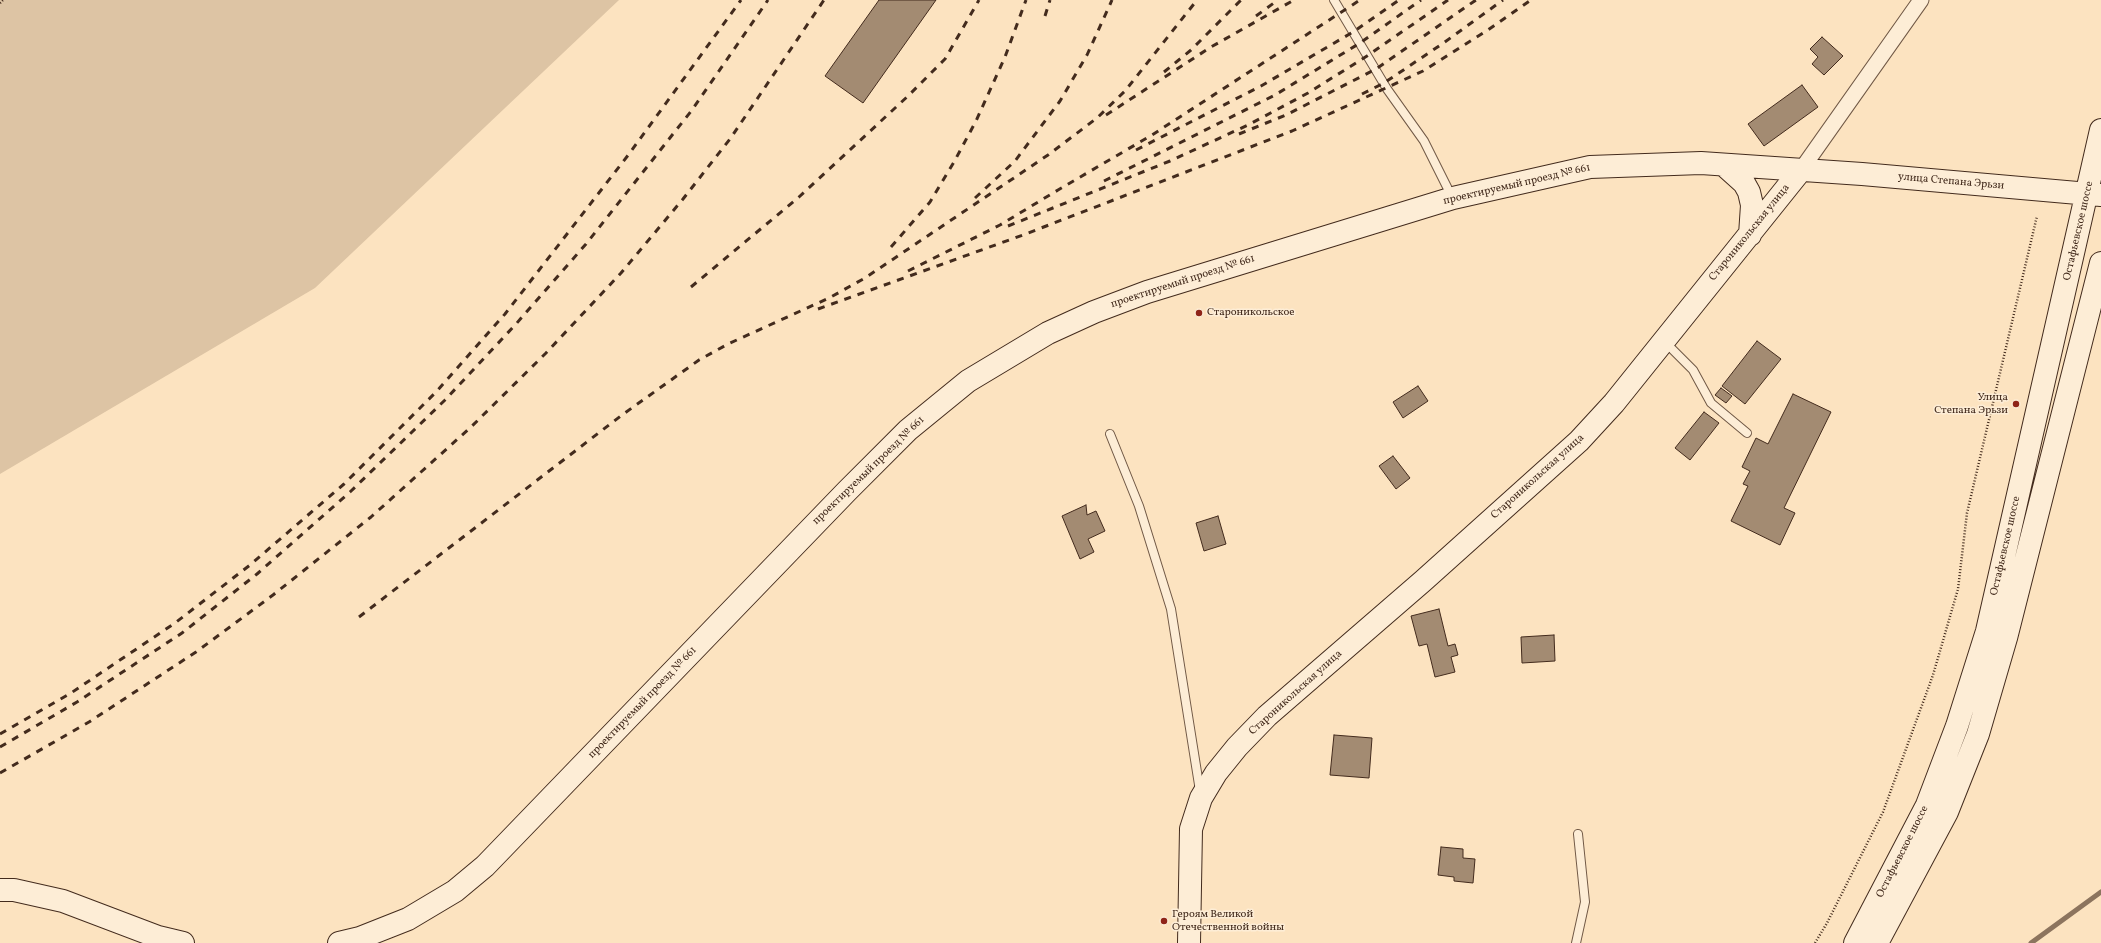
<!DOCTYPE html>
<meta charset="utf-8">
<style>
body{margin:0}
canvas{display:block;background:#fce3c0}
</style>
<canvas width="2101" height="943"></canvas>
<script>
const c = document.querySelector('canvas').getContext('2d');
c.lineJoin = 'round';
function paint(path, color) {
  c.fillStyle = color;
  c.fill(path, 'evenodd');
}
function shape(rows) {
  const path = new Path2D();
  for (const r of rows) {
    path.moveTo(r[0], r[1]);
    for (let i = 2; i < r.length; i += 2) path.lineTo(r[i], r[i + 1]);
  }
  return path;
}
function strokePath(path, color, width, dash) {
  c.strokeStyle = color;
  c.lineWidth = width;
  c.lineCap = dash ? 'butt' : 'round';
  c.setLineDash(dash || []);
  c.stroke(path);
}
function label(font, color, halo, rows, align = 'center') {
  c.font = font + ' Vollkorn,serif';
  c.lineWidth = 3;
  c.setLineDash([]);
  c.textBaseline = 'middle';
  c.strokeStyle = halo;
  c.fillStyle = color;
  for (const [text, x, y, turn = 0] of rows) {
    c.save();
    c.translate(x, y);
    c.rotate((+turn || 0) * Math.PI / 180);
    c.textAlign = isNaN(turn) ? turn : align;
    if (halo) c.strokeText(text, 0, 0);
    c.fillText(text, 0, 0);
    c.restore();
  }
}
paint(shape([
 [0,0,619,0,315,288,0,474]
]), '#ddc4a4');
strokePath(shape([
 [2031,943,2101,892]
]), '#8c745e', 5);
const building = shape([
 [879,0,936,0,863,103,825,76,879,0],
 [1822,37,1843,56,1824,75,1812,64,1818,57,1810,49,1822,37],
 [1802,85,1818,107,1764,146,1748,124,1802,85],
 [1757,341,1781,359,1745,404,1722,386,1757,341],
 [1418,386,1428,401,1403,418,1393,402,1418,386],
 [1721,388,1732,396,1726,403,1715,395,1721,388],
 [1793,394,1831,412,1784,508,1795,513,1780,545,1731,521,1748,486,1743,484,1750,471,1742,467,1756,438,1768,444,1793,394],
 [1704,412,1719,423,1690,460,1675,448,1704,412],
 [1393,456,1410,478,1396,489,1379,466,1393,456],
 [1086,505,1087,515,1096,511,1105,531,1088,539,1094,552,1080,559,1062,516,1086,505],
 [1218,516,1226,544,1204,551,1196,523,1218,516],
 [1439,609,1448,646,1455,644,1458,655,1451,657,1455,672,1435,677,1427,644,1419,646,1411,616,1439,609],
 [1554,635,1555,661,1522,663,1521,637,1554,635],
 [1334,735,1372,738,1369,778,1330,775,1334,735],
 [1441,847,1463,849,1463,858,1475,859,1473,883,1454,881,1454,877,1438,875,1441,847]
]);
paint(building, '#a38b72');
strokePath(building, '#432b1d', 1);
const lane = shape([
 [1334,0,1387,89,1424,141,1452,197],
 [1665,342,1693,370,1711,403,1747,433],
 [1110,434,1139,506,1171,609,1200,791],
 [1576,943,1585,902,1578,834]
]);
const street = shape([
 [1801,170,1921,0]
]);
const secondary = shape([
 [1724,165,1744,183,1749,192,1752,205,1750,235],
 [0,890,14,890,63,901,158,937,183,943],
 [339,943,360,938,408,919,455,891,485,866,847,491,908,430,968,381,1048,333,1094,312,1147,292,1453,198,1590,167,1701,163,1862,174,2101,195],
 [1189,943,1191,829,1201,798,1216,773,1237,747,1267,716,1423,581,1579,441,1614,403,1801,170],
 [1855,943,1927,805,1957,726,1987,631,2101,130],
 [1877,943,1947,812,1978,734,2006,638,2101,263]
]);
strokePath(lane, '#715946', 10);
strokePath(street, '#715946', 17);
strokePath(secondary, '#432b1d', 24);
strokePath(shape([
 [0,3,3,0],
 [1815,943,1827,923,1883,812,1933,675,1958,589,1967,513,2037,216]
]), '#432b1d', 2.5, [1, 2]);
strokePath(lane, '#fdedd6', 8);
strokePath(street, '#fdedd6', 15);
strokePath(secondary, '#fdedd6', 22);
strokePath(shape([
 [1045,16,1050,0],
 [1256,16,1278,0],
 [1164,72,1191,50,1241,0],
 [1362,94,1384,83,1442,44,1503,0],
 [1106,115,1211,47,1294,0],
 [1239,134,1286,115,1376,69,1476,0],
 [1136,150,1261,86,1353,32,1399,0],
 [1104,181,1275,95,1360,43,1421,0],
 [975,198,1015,161,1060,101,1087,55,1112,0],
 [1008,226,1170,161,1248,125,1308,93,1367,56,1448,0],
 [891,247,930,202,954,162,976,121,1005,57,1026,0],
 [908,271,1000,225,1058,190,1152,135,1360,0],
 [691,287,799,197,908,96,945,59,979,0],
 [818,309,1023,235,1292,131,1423,71,1488,30,1531,0],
 [359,617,622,415,699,360,728,344,829,298,865,278,1048,155,1097,118,1125,91,1197,0],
 [0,734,71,693,175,623,250,565,344,484,437,391,505,314,629,154,741,0],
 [0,747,77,702,182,633,257,574,350,492,445,400,516,324,586,244,692,110,768,0],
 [0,773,89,722,196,652,273,595,371,517,471,427,546,353,621,273,683,199,730,139,824,0]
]), '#432b1d', 3, [7, 7]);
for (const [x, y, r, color] of [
 [1199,313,4,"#8f2418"],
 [2016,404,4,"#8f2418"],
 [1164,921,4,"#8f2418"]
]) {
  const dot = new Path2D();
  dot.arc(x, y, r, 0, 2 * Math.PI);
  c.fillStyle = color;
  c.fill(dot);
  strokePath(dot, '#fdedd6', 1.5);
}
label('11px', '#432b1d', '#fdedd6', [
 ["улица Степана Эрьзи",1951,182,5],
 ["проектируемый проезд № 661",1517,185,-13],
 ["Остафьевское шоссе",2079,231,-77],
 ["Староникольская улица",1750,233,-51],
 ["проектируемый проезд № 661",1183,282,-18],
 ["проектируемый проезд № 661",869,471,-44],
 ["Староникольская улица",1538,477,-42],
 ["Остафьевское шоссе",2006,546,-77],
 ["Староникольская улица",1296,693,-42],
 ["проектируемый проезд № 661",643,703,-46],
 ["Остафьевское шоссе",1903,852,-63]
]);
label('11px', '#432b1d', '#fdedd6', [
 ["Староникольское",1207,313],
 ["Улица",2008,398,"right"],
 ["Степана Эрьзи",2008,411,"right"],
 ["Героям Великой",1172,915],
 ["Отечественной войны",1172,928]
], 'left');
</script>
